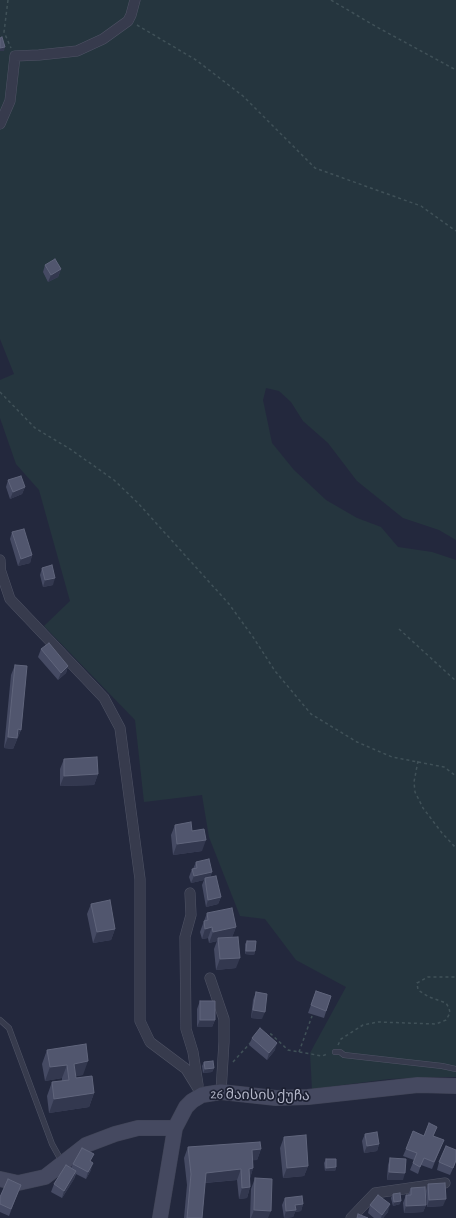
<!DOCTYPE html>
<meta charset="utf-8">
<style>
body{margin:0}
canvas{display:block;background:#23283d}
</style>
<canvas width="456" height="1218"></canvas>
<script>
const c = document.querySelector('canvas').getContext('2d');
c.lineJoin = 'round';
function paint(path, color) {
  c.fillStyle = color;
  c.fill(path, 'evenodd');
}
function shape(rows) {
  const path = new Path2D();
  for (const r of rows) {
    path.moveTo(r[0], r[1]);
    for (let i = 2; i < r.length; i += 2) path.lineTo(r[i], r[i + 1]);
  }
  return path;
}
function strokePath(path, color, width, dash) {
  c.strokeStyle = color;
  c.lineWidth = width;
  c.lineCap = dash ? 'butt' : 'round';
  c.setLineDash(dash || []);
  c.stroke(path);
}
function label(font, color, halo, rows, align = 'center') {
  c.font = font + ' "Alegreya Sans","Noto Sans Georgian",sans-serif';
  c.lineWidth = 3.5;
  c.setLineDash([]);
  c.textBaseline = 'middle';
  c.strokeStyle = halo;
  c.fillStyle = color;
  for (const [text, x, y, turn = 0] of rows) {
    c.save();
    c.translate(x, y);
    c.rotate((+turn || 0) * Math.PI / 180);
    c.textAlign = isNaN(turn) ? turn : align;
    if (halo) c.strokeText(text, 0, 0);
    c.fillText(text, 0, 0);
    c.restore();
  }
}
paint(shape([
 [0,0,456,0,456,540,439,530,403,518,357,481,328,443,303,421,291,402,279,391,266,388,263,400,272,443,294,470,326,500,357,518,381,527,398,547,432,552,456,560,456,1077,445,1077,389,1079,312,1089,310,1053,346,987,296,960,265,919,240,916,209,837,202,795,144,802,135,720,44,626,70,601,39,490,16,464,0,418,0,380,14,374,0,339]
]), '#25353e');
const lane = shape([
 [0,1020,9,1028,52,1144,62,1162],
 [335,1052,340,1052,344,1055,442,1066,456,1069]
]);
const street = shape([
 [0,124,10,101,15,56,39,55,77,51,103,39,128,21,131,15,135,0],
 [0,560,1,578],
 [1,572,10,599,104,698,120,728,140,879,140,1021,150,1042,186,1069,202,1095],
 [190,893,191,915,185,937,186,1029,193,1052,198,1085],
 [210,978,224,1019,224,1042,221,1092],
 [351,1218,375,1193,445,1183]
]);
const secondary = shape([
 [0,1179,18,1183,45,1177,86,1145,115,1134,138,1128,175,1128],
 [160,1218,175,1128,186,1107,192,1101,202,1095,221,1092,276,1098,308,1097,418,1085,456,1086]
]);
strokePath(lane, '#4f5365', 6);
strokePath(street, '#4f5365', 11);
strokePath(secondary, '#404456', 16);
strokePath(shape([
 [8,0,4,32,11,48],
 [331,0,375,26,456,70],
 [137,25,196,60,243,96,315,168,421,206,456,231],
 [0,392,35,428,70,449,114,480,138,503,229,604,253,637,275,671,311,714,357,742,392,757,444,767,456,776],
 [399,629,456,681],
 [418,761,414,782,415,792,423,808,442,833,456,848],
 [264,1034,271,1034,288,1050,322,1056,327,1054],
 [338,1045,341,1039,363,1025,378,1022,436,1024,446,1020,450,1013,449,1008,446,1003,429,997,418,990,417,983,428,977,456,977],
 [299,1052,312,1016],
 [233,1062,252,1041]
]), '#405158', 1.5, [3, 3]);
strokePath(lane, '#373b4d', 5);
strokePath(street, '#373b4d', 10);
strokePath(secondary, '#454960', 15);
paint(shape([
 [45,265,61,269,58,277,48,282,43,272],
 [8,480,25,487,22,494,10,499,6,487],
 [12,532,32,555,30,563,18,566,10,539],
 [42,568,53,585,43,587,40,575],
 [41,649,68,666,66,673,58,680,38,657],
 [15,665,21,730,13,749,4,748,11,675],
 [64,759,98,774,94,785,60,786,60,769],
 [175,825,192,831,202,851,173,855,171,835],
 [196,862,212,872,210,877,221,897,218,904,206,907,202,885,204,880,191,883,189,877,192,869,193,869],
 [91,904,115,929,111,940,93,943,87,914],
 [207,913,236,927,232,937,236,968,216,970,214,949,217,941,209,943,208,938,202,939,200,932],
 [247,941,255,951,254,955,245,954,245,944],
 [316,991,331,996,324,1018,308,1013],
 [256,992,262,1019,251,1018,253,1000],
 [200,1001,215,1020,212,1027,197,1027,197,1009],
 [252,1038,275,1050,267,1060,249,1045],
 [47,1050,83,1075,75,1076,76,1078,94,1093,89,1107,49,1113,47,1096,52,1082,62,1081,62,1078,45,1081,42,1064],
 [204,1062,214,1068,212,1072,203,1073,202,1066],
 [365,1134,379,1144,377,1151,364,1153,362,1141],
 [424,1136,434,1136,441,1147,432,1169,421,1165,418,1174,410,1170,414,1160,403,1156,406,1149],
 [284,1137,308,1166,304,1176,283,1178,280,1148],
 [188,1147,261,1149,257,1160,253,1160,253,1168,250,1178,250,1187,247,1198,239,1199,237,1180,205,1183,202,1218,184,1218,187,1185,184,1158],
 [456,1150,456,1162,450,1175,437,1170,439,1162],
 [390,1158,403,1180,387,1180,388,1165],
 [326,1159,336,1167,335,1171,325,1171,324,1163],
 [91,1162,91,1170,86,1179,76,1174,74,1179,62,1198,51,1192,54,1184,71,1168,73,1164],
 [255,1178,268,1218,250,1218,251,1189],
 [428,1184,443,1206,427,1207,426,1191],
 [411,1188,426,1205,423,1212,404,1213,403,1203,406,1195,408,1195],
 [18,1192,9,1216,0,1212,0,1197],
 [393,1194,400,1204,393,1206,391,1198],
 [285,1198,303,1204,301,1211,295,1212,293,1217,284,1218,282,1205],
 [370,1205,388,1212,383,1218,374,1218,368,1213]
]), '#454a63');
paint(shape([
 [5,47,4,51,0,51,0,48],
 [61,269,58,277,48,282,51,275],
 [25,487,22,494,10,499,13,492],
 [32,555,30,563,18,566,21,559],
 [55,578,53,585,43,587,45,580],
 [68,666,66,673,58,680,61,673],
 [18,729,21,730,13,749,4,748,8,737],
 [98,774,94,785,60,786,64,776],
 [206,840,202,851,173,855,177,844],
 [212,872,210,879,205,878,204,880,191,883,194,876],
 [221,897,218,904,206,907,208,900],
 [212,927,208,938,202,939,205,929],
 [236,927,232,938,218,938,217,941,209,943,213,932],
 [115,929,111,940,93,943,97,932],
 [246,951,255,951,254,955,245,954],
 [240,958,236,968,216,970,220,959],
 [253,1010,265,1012,262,1019,251,1018],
 [200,1020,215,1020,212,1027,197,1027],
 [277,1043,275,1050,267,1060,269,1053],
 [88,1061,83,1075,69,1077,74,1064],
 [67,1065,62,1078,45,1081,50,1067],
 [214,1068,212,1072,203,1073,205,1069],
 [94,1093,89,1107,49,1113,54,1099],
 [379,1144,377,1151,364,1153,367,1146],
 [261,1149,257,1160,248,1161,252,1150],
 [93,1163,91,1170,86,1179,88,1172],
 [308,1166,304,1176,283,1178,287,1168],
 [336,1167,335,1171,325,1171,326,1168],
 [253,1168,250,1179,249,1169],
 [241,1169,237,1180,202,1183,206,1173],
 [76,1171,74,1179,62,1198,64,1191],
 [389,1172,405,1173,403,1180,387,1180],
 [250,1187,247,1198,239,1199,242,1188],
 [446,1199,443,1206,427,1207,429,1200],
 [401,1201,400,1204,393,1206,394,1202],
 [303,1204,301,1211,295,1212,293,1217,284,1218,286,1211,295,1205],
 [390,1204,388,1212,383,1218,381,1218,382,1215],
 [426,1205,423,1212,404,1213,406,1206],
 [254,1210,271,1211,268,1218,251,1218]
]), '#33384f');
const building = shape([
 [2,37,5,47,0,48,0,38,2,37],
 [55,259,61,269,51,275,45,265,55,259],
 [21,476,25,487,13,492,8,480,21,476],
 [24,529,32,555,21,559,12,532,24,529],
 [52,565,55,578,45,580,42,568,52,565],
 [49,643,68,666,61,673,41,649,49,643],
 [15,665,27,666,21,730,18,729,17,738,8,737,15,665],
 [97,757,98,774,64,776,64,759,97,757],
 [191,822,192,831,204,829,206,840,177,844,175,825,191,822],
 [209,859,212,872,194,876,192,869,197,868,196,862,209,859],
 [216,876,221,897,208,900,205,878,216,876],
 [110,900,115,929,97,932,91,904,110,900],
 [232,908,236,927,213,932,212,927,205,929,204,921,208,920,207,913,232,908],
 [238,937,240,958,220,959,218,938,238,937],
 [247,941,256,941,255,951,246,951,247,941],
 [316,991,331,996,326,1011,311,1005,316,991],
 [256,992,267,994,265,1012,253,1010,256,992],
 [200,1001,215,1001,215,1020,200,1020,200,1001],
 [260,1028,277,1043,269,1053,252,1038,260,1028],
 [86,1044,88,1061,74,1064,76,1078,92,1076,94,1093,54,1099,52,1082,69,1080,67,1065,50,1067,47,1050,86,1044],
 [213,1061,214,1068,205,1069,204,1062,213,1061],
 [429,1123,437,1127,433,1136,444,1140,434,1162,424,1158,420,1167,413,1163,417,1153,406,1149,413,1131,424,1136,429,1123],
 [377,1132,379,1144,367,1146,365,1134,377,1132],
 [306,1135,308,1166,287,1168,284,1137,306,1135],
 [260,1142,261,1149,252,1150,253,1168,249,1169,250,1187,242,1188,241,1169,206,1173,202,1218,187,1218,191,1174,188,1147,260,1142],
 [446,1146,456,1150,456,1160,453,1168,439,1162,446,1146],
 [82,1148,94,1154,90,1161,93,1163,88,1172,73,1164,82,1148],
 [390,1158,406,1159,405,1173,389,1172,390,1158],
 [326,1159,336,1159,336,1167,326,1168,326,1159],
 [66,1165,76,1171,64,1191,54,1184,66,1165],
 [255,1178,272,1179,271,1211,254,1210,255,1178],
 [8,1179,21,1185,11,1209,0,1204,0,1197,8,1179],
 [445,1183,446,1199,429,1200,428,1184,445,1183],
 [425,1187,426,1205,406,1206,406,1195,411,1195,411,1188,425,1187],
 [400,1193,401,1201,394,1202,393,1194,400,1193],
 [378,1195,390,1204,382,1215,370,1205,378,1195],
 [302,1196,303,1204,295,1205,296,1210,286,1211,285,1198,302,1196],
 [358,1214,368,1218,357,1218,358,1214]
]);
paint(building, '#51566e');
strokePath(building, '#60657c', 1);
label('14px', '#b3b6c8', '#1c2032', [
 ["26 მაისის ქუჩა",260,1095,1]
]);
</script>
